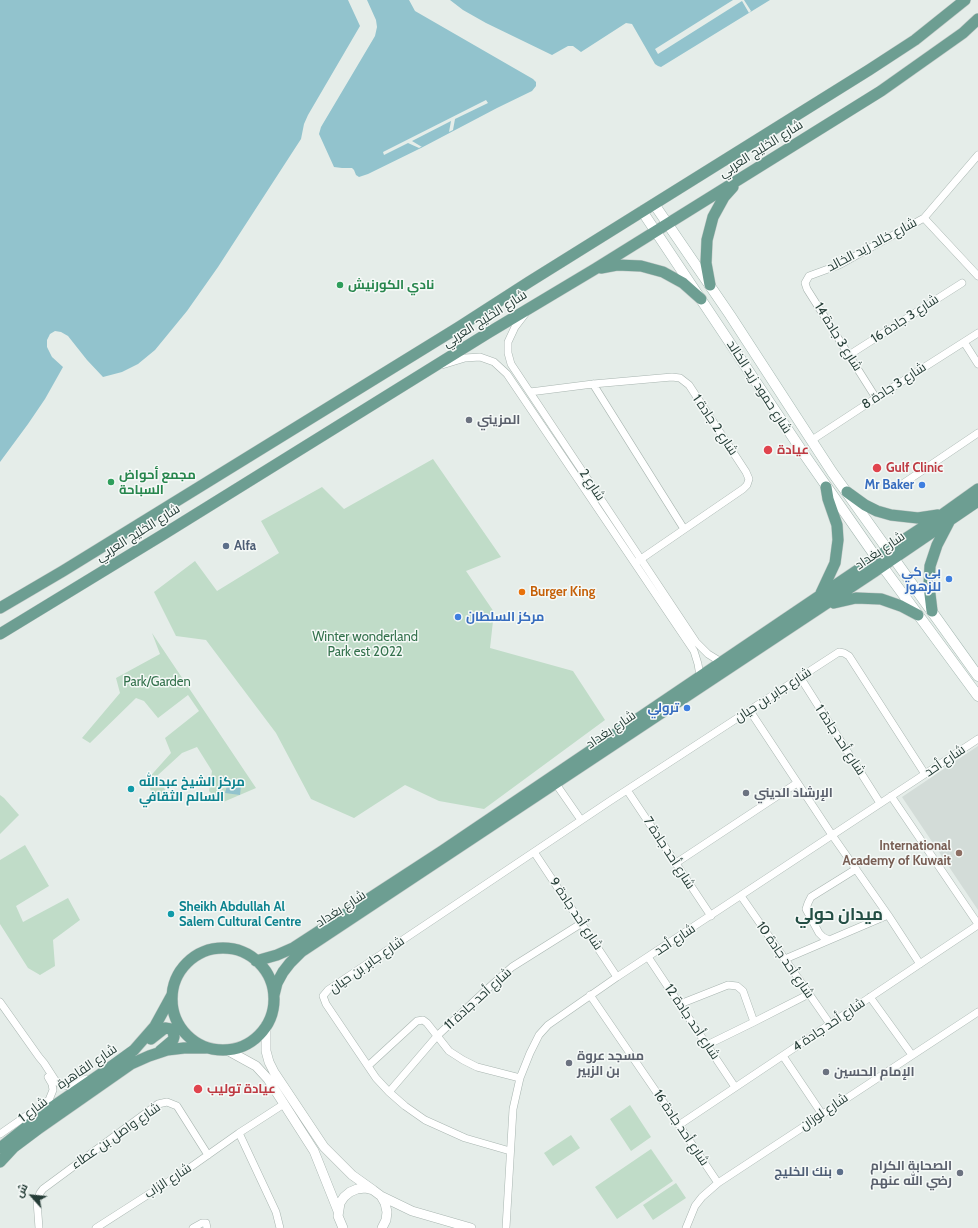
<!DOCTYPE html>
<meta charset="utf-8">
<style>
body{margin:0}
#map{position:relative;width:978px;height:1228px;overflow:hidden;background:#e5ede9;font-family:Cabin,Cairo,sans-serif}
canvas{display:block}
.north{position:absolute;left:12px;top:1176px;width:40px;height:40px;-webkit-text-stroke:3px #f5f9f7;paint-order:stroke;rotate:297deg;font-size:11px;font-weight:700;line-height:16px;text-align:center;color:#253d37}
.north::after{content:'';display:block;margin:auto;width:14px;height:18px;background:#253d37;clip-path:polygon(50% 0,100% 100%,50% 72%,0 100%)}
</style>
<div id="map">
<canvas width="978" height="1228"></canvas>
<div class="north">ش</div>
</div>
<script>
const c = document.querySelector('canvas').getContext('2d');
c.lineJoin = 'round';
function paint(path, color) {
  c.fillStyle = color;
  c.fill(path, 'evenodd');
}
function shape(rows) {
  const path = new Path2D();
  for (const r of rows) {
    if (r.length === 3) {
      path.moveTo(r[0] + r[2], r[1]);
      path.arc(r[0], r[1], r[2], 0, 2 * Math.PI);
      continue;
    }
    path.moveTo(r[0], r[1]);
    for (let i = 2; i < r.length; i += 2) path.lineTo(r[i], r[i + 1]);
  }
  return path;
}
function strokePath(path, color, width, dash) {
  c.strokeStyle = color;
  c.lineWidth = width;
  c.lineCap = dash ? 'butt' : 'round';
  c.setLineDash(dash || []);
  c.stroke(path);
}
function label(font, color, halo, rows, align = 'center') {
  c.font = font + ' Cabin,Cairo,sans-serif';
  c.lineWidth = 3;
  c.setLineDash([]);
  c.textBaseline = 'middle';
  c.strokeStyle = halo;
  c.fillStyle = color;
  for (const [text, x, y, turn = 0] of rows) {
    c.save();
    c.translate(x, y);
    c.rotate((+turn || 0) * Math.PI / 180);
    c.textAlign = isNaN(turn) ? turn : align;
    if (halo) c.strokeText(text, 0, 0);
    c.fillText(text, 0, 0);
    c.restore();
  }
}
paint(shape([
 [978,746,978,910,902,797]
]), '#d3dcd8');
paint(shape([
 [433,459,501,557,466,571,494,612,490,648,573,671,605,720,484,809,439,801,405,785,354,818,311,799,276,733,206,640,176,636,154,592,195,561,217,591,279,553,261,521,322,487,344,509],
 [152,633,256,788,221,803,209,791,212,771,197,747,182,753,158,775,167,794,156,800,146,781,171,753,165,738,199,711,188,695,158,718,144,701,136,698,90,743,82,738,120,693,116,678,160,654],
 [0,795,4,798,19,815,0,834],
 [25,845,49,886,16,906,23,922,68,898,80,920,53,940,55,966,40,975,28,968,0,924,0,860],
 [630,1105,651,1137,631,1151,610,1119],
 [571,1135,580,1148,553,1166,544,1153],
 [651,1149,673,1181,617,1219,595,1187],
 [676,1183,686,1198,653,1220,643,1205]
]), '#c0dcc8');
paint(shape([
 [0,0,348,0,360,26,308,115,304,124,301,139,218,267,187,311,155,350,138,364,122,372,103,377,87,360,68,336,61,332,55,331,50,334,47,340,47,347,52,357,63,367,45,399,28,424,0,462],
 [367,0,409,0,415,11,533,79,536,82,536,86,532,91,497,108,421,148,368,174,359,177,356,175,354,170,352,168,342,168,334,167,319,134,321,127,375,36,377,27,376,20],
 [450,0,770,0,661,67,658,66,655,64,632,24,626,23,581,52,573,46,568,46,552,55,486,23,463,10],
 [235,780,241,786,240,795,225,793,228,782]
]), '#92c3cd');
paint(shape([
 [733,0,744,0,751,11,749,13,742,1,658,54,655,49],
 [486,100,488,103,455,119,453,130,449,132,451,121,412,141,422,147,421,147,419,148,408,143,384,155,383,152]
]), '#e5ede9');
const minor = shape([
 [924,218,978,276],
 [525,314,515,327,508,342,508,353,511,364,696,642,708,654,721,662],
 [964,342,978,364],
 [849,355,962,283],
 [442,365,465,358,480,357,494,362,507,374,694,651,698,664,700,676],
 [593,384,684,529],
 [530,392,593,384,672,377,680,378,689,385,746,472,749,479,747,485,743,489,638,561],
 [876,398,807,289,805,283,809,276,839,265,924,218,978,155],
 [812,440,876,398,978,333],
 [901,485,978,433],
 [800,677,880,803],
 [750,711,832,835,888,915,920,964],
 [556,784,581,820],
 [627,790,711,916],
 [891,796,978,924],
 [534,852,617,977],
 [676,863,797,783],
 [741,896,830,1024],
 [829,940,823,937,819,933,806,909,808,903,811,897,856,869],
 [648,957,735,1087],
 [785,959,888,915],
 [590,995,679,1125,718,1183],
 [870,997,912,1055],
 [0,1002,39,1057,44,1063,55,1080,60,1084,69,1086,74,1085,86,1079],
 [680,1004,728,985,737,986,743,991,754,1022],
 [707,1045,754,1022,809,994],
 [783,1056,822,1114],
 [368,1066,417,1021,423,1020,427,1023,449,1051,463,1060,477,1067,520,1078],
 [389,1092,437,1036,485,991,512,967,582,923],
 [679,1125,978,925],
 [239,1133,276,1212,280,1228],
 [0,1134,49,1100,53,1090,52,1084,48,1077],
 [510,1151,465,1138,425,1120,405,1106,389,1092,376,1078,326,1004,323,996,328,990,610,801,839,652,844,653,849,656,925,774],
 [39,1228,37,1201,40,1193,43,1189,158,1104,167,1102,177,1106,208,1155],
 [96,1228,188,1169,239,1133,284,1104],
 [193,1228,202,1223,206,1223,207,1228],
 [506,1228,513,1109,520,1078,530,1053,539,1035,548,1025,617,977,978,739],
 [686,1228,695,1206,702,1197,718,1183,978,1012]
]);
const tertiary = shape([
 [266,1025,266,1051,269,1062,274,1072,324,1147,352,1175,373,1190],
 [227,1050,256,1066,268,1079,314,1151,338,1211],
 [381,1196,412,1211,471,1228],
 [343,1228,338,1216,340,1203,344,1197,350,1192,357,1189,365,1188,373,1190,381,1196,385,1203,387,1212,386,1220,382,1228]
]);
const secondary = shape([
 [654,204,730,315,832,472,978,676],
 [642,211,804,454,880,563,978,696]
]);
const primary = shape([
 [601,268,617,265,641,266,663,272,683,283,701,299],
 [710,285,706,263,707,240,713,217,724,197,733,187],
 [847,492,865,505,877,511,891,515,918,518,938,515],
 [821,593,835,563,838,540,837,525,828,499,826,487],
 [834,603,856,598,881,599,901,606,918,615],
 [0,608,63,571,459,327,529,282,869,70,915,40,965,0],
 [932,611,929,586,930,566,937,545,949,522],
 [0,634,164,534,488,333,595,269,881,91,963,33,978,19],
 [223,999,51],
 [256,961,277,955,293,948,442,851,868,563,943,514,978,489],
 [274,995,277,983,283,972,290,963,301,952,874,572,978,501],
 [151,1039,165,1028,171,1029,173,1031,174,1037,173,1040,160,1051],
 [0,1148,45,1112,105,1071,134,1050,155,1026,172,995],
 [0,1162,14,1147,38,1129,131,1064,149,1056,167,1050,184,1048,205,1048]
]);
strokePath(minor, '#a8b5b0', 8);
strokePath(tertiary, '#a8b5b0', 10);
strokePath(secondary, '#a4b7b1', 11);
strokePath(primary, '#c2c9c7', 12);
strokePath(minor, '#fff', 7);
strokePath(tertiary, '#fff', 9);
strokePath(secondary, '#fff', 10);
strokePath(primary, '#6d9e92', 11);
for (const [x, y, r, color] of [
 [340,285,4,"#2e9e5b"],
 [469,420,4,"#6b7280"],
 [768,450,5,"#e0444e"],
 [877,468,5,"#e0444e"],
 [111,482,4,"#2e9e5b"],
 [922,485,4,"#3f7fe0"],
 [226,546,4,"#5c6f8a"],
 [949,579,4,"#3f7fe0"],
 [522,592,4,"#e8710a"],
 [458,617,4,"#3f7fe0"],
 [687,708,4,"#3f7fe0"],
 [131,789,4,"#0f9aa8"],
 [746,793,4,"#6b7280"],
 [959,853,4,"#8d6e63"],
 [171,914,4,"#0f9aa8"],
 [569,1063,4,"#6b7280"],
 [826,1072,4,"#6b7280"],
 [198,1089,5,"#e0444e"],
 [840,1172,4,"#5c6f8a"],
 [960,1173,4,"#6b7280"]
]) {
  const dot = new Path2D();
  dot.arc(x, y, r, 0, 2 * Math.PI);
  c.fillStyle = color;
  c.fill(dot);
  strokePath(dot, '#f5f9f7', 1.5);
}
label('13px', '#253d37', '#f5f9f7', [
 ["شارع الخليج العربي",761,149,-32],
 ["شارع خالد زيد الخالد",872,245,-28],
 ["شارع الخليج العربي",485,319,-32],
 ["شارع 3 جادة 16",905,319,-33],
 ["شارع 3 جادة 14",838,337,58],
 ["شارع 3 جادة 8",894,386,-33],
 ["شارع حمود زيد الخالد",759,387,57],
 ["شارع 2 جادة 1",715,425,56],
 ["شارع 2",592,485,56],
 ["شارع الخليج العربي",138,533,-32],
 ["شارع بغداد",880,551,-34],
 ["شارع جابر بن حيان",773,695,-33],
 ["شارع بغداد",611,730,-34],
 ["شارع أحد جادة 1",840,740,57],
 ["شارع أحد",945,761,-34],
 ["شارع أحد جادة 7",669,853,57],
 ["شارع بغداد",341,909,-33],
 ["شارع أحد جادة 9",576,914,56],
 ["شارع أحد",675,940,-33],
 ["شارع أحد جادة 10",785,960,55],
 ["شارع جابر بن حيان",367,965,-35],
 ["شارع أحد جادة 11",478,999,-42],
 ["شارع أحد جادة 12",692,1022,56],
 ["شارع أحد جادة 4",829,1025,-34],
 ["شارع القاهرة",87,1067,-34],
 ["شارع 1",33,1110,-37],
 ["شارع لوزان",824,1112,-34],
 ["شارع أحد جادة 16",681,1128,56],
 ["شارع واصل بن عطاء",116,1136,-35],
 ["شارع الزاب",168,1181,-33]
]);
label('bold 13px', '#27864d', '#f5f9f7', [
 ["نادي الكورنيش",348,285],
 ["مجمع أحواض",119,475],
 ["السباحة",119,490]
], 'left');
label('bold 13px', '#5b616d', '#f5f9f7', [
 ["المزيني",477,420],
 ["الإرشاد الديني",754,793],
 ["مسجد عروة",577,1056],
 ["بن الزبير",577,1071],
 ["الإمام الحسين",834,1072],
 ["الصحابة الكرام",952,1166,"right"],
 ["رضي الله عنهم",952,1181,"right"]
], 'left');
label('bold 13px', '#be3a42', '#f5f9f7', [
 ["عيادة",777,450],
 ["Gulf Clinic",886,468],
 ["عيادة توليب",207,1089]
], 'left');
label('bold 13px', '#366cbe', '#f5f9f7', [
 ["Mr Baker",914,485],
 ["بي كي",941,572],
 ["للزهور",941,587],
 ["مركز السلطان",466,617,"left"],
 ["ترولي",679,708]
], 'right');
label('bold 13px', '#4e5e75', '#f5f9f7', [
 ["Alfa",234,546],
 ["بنك الخليج",832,1172,"right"]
], 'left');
label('bold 13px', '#c56008', '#f5f9f7', [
 ["Burger King",530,592]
], 'left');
label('13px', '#33714c', '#f5f9f7', [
 ["Winter wonderland",365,637],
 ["Park est 2022",365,652],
 ["Park/Garden",157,682]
]);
label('bold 13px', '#0d838f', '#f5f9f7', [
 ["مركز الشيخ عبدالله",139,782],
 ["السالم الثقافي",139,797],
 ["Sheikh Abdullah Al",179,907],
 ["Salem Cultural Centre",179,922]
], 'left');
label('bold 13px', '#785e54', '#f5f9f7', [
 ["International",951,846],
 ["Academy of Kuwait",951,861]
], 'right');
label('bold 17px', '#234e44', '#f5f9f7', [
 ["ميدان حولي",839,915]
]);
</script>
